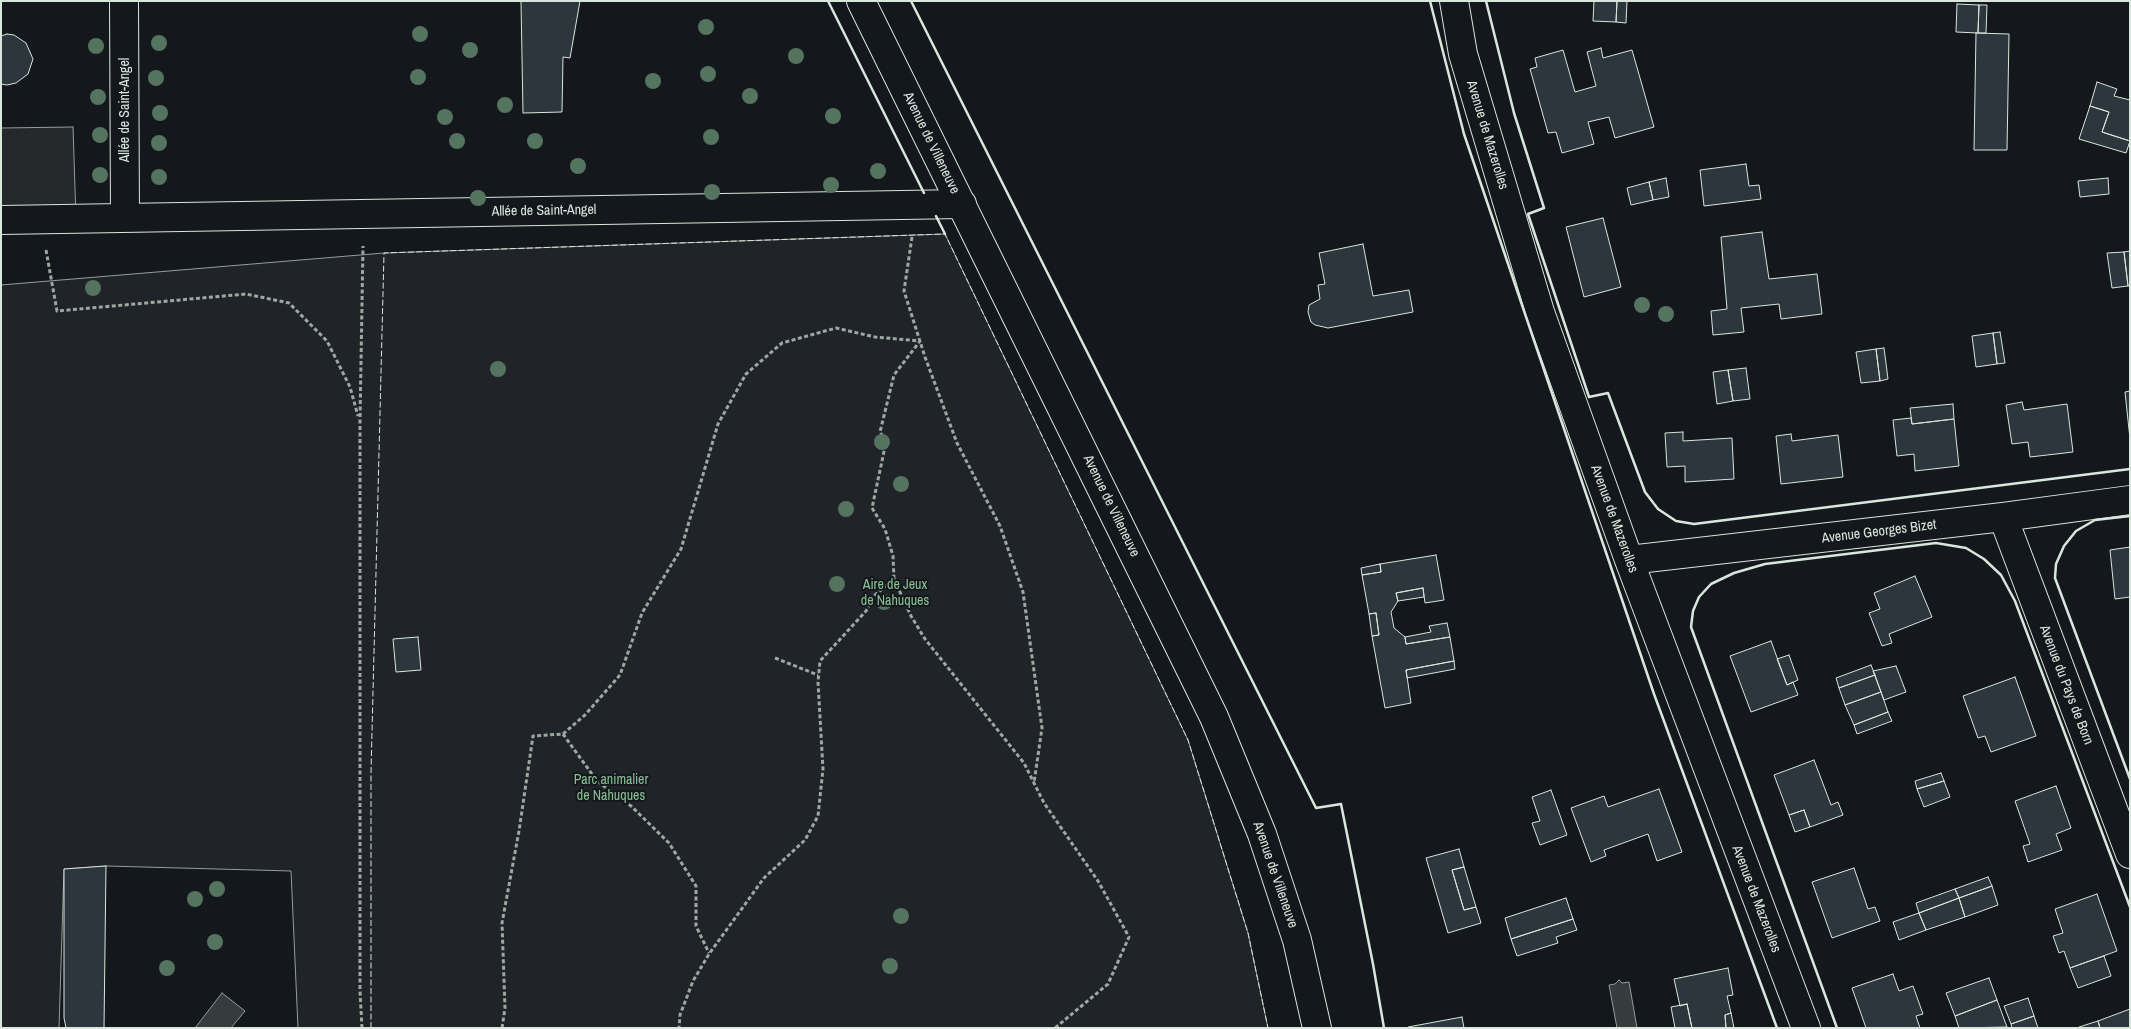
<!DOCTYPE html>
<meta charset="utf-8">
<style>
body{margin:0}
#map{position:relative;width:2131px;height:1029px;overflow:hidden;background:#14181c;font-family:"Archivo Narrow",sans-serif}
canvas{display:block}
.frame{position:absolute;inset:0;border:2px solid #d8e6dc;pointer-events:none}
</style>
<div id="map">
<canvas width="2131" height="1029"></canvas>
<div class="frame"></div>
</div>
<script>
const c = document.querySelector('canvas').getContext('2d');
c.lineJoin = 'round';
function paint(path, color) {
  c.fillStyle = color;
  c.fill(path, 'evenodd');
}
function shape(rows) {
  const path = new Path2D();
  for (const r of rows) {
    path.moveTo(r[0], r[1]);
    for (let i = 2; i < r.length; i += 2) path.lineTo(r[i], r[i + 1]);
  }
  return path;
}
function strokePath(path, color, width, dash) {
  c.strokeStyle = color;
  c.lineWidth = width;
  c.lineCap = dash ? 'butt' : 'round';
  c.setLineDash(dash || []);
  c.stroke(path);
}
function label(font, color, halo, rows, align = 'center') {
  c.font = font + ' "Archivo Narrow",sans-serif';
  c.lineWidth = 4;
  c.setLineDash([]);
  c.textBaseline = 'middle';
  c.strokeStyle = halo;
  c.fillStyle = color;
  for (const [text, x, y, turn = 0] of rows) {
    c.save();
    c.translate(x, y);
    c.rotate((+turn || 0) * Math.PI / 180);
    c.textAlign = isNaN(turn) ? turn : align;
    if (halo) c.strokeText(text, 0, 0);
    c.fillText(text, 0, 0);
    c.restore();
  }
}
const green = shape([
 [945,234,1188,740,1248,933,1268,1028,298,1028,291,871,106,866,64,869,59,1028,1,1028,1,285,384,253,945,234]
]);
paint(green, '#202428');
strokePath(green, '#939e99', 1);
const parking = shape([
 [73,127,76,219,1,220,1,128,73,127]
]);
paint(parking, '#24282b');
strokePath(parking, '#939e99', 1);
const water = shape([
 [1619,980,1622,983,1629,982,1637,1028,1617,1028,1609,985,1615,984,1619,980],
 [222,993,245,1011,231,1028,195,1028,222,993]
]);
paint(water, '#363b3e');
strokePath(water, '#939e99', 1);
const building = shape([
 [521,1,580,1,570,58,563,57,562,112,523,113,521,1],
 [1594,1,1617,1,1616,22,1593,21,1594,1],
 [1617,1,1627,1,1626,23,1616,22,1617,1],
 [1957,4,1979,5,1978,33,1956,32,1957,4],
 [1979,5,1987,5,1986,33,1978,33,1979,5],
 [1976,33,2009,34,2007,150,1974,150,1976,33],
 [7,34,14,35,26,43,33,59,28,74,16,83,7,85,1,84,1,36,7,34],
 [1601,48,1603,58,1632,50,1654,127,1615,138,1609,117,1588,122,1594,144,1562,153,1556,132,1548,133,1530,69,1537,67,1535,58,1563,50,1575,92,1596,86,1587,52,1601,48],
 [2097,82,2117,89,2114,96,2130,100,2130,141,2102,132,2109,112,2090,106,2097,82],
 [2090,106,2109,112,2102,132,2130,141,2126,153,2079,139,2090,106],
 [1746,164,1749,186,1759,185,1761,199,1704,206,1700,170,1746,164],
 [1666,178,1669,197,1653,200,1649,182,1666,178],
 [2108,178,2109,194,2080,197,2078,181,2108,178],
 [1649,182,1653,200,1631,205,1627,188,1649,182],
 [1603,218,1621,287,1584,297,1566,227,1603,218],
 [1762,232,1769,279,1817,274,1822,314,1781,319,1779,304,1741,308,1744,332,1713,335,1711,311,1727,309,1721,237,1762,232],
 [1363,244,1373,296,1409,290,1413,312,1328,328,1315,325,1311,322,1308,312,1309,305,1320,299,1318,285,1325,284,1319,253,1363,244],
 [2130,251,2130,286,2128,286,2124,252,2130,251],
 [2124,252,2128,286,2112,288,2107,253,2124,252],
 [2000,332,2005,363,1997,364,1993,333,2000,332],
 [1993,333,1997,364,1976,367,1972,336,1993,333],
 [1884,348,1888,379,1880,381,1876,349,1884,348],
 [1876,349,1880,381,1861,383,1856,352,1876,349],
 [1746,368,1750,399,1733,401,1728,370,1746,368],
 [1728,370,1733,401,1717,404,1713,372,1728,370],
 [2130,391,2130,439,2125,392,2130,391],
 [2022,402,2024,410,2067,404,2073,452,2030,457,2028,442,2012,444,2006,405,2022,402],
 [1953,404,1954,419,1912,424,1910,408,1953,404],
 [1911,418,1912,424,1954,419,1959,466,1915,471,1914,454,1897,456,1893,420,1911,418],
 [1683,432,1683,441,1732,438,1734,479,1685,482,1685,466,1667,467,1665,433,1683,432],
 [1791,434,1792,441,1838,435,1843,477,1781,484,1776,436,1791,434],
 [2130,547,2130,597,2115,599,2110,550,2130,547],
 [1436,555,1444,600,1425,603,1423,588,1396,593,1398,601,1391,612,1394,628,1405,637,1406,644,1450,637,1454,661,1406,670,1411,703,1385,708,1372,636,1379,635,1376,613,1369,614,1362,575,1381,572,1380,564,1436,555],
 [1380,564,1381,572,1362,575,1361,568,1380,564],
 [1915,576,1932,617,1889,634,1892,643,1882,646,1869,613,1880,609,1874,593,1915,576],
 [1423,588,1424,597,1398,601,1396,593,1423,588],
 [1376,613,1379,635,1372,636,1369,614,1376,613],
 [1447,623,1450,637,1406,644,1405,637,1431,632,1429,626,1447,623],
 [418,637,421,670,396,672,393,639,418,637],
 [1771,641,1787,685,1793,682,1798,695,1751,712,1730,656,1771,641],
 [1789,655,1798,680,1787,685,1777,659,1789,655],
 [1454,661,1455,669,1407,678,1406,670,1454,661],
 [1871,665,1875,675,1839,688,1836,678,1871,665],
 [1896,666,1906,692,1884,700,1873,671,1896,666],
 [1875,675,1881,692,1845,705,1839,688,1875,675],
 [2015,677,2036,736,1991,752,1985,736,1978,738,1963,696,2015,677],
 [1881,692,1888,712,1854,725,1845,705,1881,692],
 [1888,712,1892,721,1857,734,1854,725,1888,712],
 [1814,760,1831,805,1838,802,1843,815,1810,827,1804,810,1789,815,1774,775,1814,760],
 [1941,773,1944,781,1917,789,1915,781,1941,773],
 [1944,781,1950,797,1924,807,1917,789,1944,781],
 [2056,786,2071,828,2056,834,2062,850,2028,862,2023,846,2030,844,2015,801,2056,786],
 [1659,789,1682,852,1657,861,1648,834,1604,850,1606,856,1591,862,1571,808,1604,796,1608,807,1659,789],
 [1551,790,1567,835,1540,845,1532,823,1540,821,1532,797,1551,790],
 [1804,810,1810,827,1795,832,1789,815,1804,810],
 [1459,849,1464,867,1452,870,1464,910,1476,907,1481,923,1448,933,1426,858,1459,849],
 [106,866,104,1028,66,1028,64,1018,64,869,106,866],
 [1464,867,1476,907,1464,910,1452,870,1464,867],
 [1854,868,1868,909,1875,907,1880,921,1832,938,1812,882,1854,868],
 [1988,877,1992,886,1959,898,1955,889,1988,877],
 [1992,886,1998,905,1965,917,1959,898,1992,886],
 [1955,889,1959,898,1919,913,1916,903,1955,889],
 [2097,894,2117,951,2070,968,2064,951,2059,953,2053,936,2063,933,2055,909,2097,894],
 [1566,898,1573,919,1511,939,1505,918,1566,898],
 [1959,898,1965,917,1926,930,1919,913,1959,898],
 [1919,913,1926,930,1899,940,1893,922,1919,913],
 [1573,919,1577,930,1556,937,1558,943,1517,956,1511,939,1573,919],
 [2104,956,2111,976,2078,988,2070,968,2104,956],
 [1728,968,1733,995,1727,996,1731,1013,1725,1015,1726,1028,1692,1028,1687,1004,1680,1006,1674,979,1728,968],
 [1893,974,1899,991,1913,986,1923,1014,1916,1016,1920,1028,1866,1028,1852,988,1893,974],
 [1989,978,1997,1000,1955,1016,1946,993,1989,978],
 [2028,998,2034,1016,2011,1024,2004,1006,2028,998],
 [1997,1000,2007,1027,1959,1028,1955,1016,1997,1000],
 [1687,1004,1692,1028,1675,1028,1671,1007,1687,1004],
 [2130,1009,2130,1028,2100,1028,2098,1021,2130,1009],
 [1731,1013,1734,1028,1726,1028,1725,1015,1731,1013],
 [2034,1016,2038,1028,2012,1028,2011,1024,2034,1016],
 [1462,1017,1464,1028,1409,1028,1408,1027,1462,1017],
 [2098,1021,2100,1028,2080,1028,2079,1027,2098,1021]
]);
paint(building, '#2c363c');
strokePath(building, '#d8e6dc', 1);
const minor = shape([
 [124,1,125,218],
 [1454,1,1463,54,1540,312,1629,560,1806,1028],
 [1,220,962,204],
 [2003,517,2130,854],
 [1629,560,2003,517,2130,500]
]);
const major = shape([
 [861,1,1214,717,1262,834,1297,940,1317,1028]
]);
strokePath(minor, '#d8e6dc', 30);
strokePath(major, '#d8e6dc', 30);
strokePath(shape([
 [912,237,904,291,925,357,957,443,1000,526,1023,592,1042,728,1034,783],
 [46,250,57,311,246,294,289,303,327,341,350,387,358,416],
 [894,579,911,616,925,639,1024,763,1044,803,1098,881,1129,937,1108,984,1055,1028],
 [775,658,818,675],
 [563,734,597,781,631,806,669,843,696,886,696,926,709,953],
 [362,1028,360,991,360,421,363,246],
 [502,1028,505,1008,502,923,519,831,533,736,563,734,585,715,620,675,642,613,681,549,718,424,746,374,782,343,836,328,875,337,920,341,894,375,880,432,886,442,872,508,885,529,893,556,894,579,875,595,866,611,820,661,818,682,823,769,818,816,805,840,764,878,709,954,693,981,680,1015,679,1028]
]), '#9da8a2', 3, [4, 2.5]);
strokePath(minor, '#14181c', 28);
strokePath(major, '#14181c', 28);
strokePath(shape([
 [371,1028,371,772,384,253,945,234,1188,740,1248,933,1268,1028]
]), '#d8e6dc', 1, [6, 2.5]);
strokePath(shape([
 [828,1,924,193],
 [911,1,1316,808,1341,804,1373,964,1384,1028],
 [1430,1,1464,134,1654,694,1777,1028],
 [1486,1,1514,113,1544,208,1528,214,1589,397,1608,393,1645,492,1658,509,1676,521,1694,524,2130,469],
 [936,216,945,234],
 [2130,516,2095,520,2076,531,2064,546,2056,564,2055,578,2130,779],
 [1837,1028,1691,627,1693,611,1699,597,1711,584,1734,573,1765,564,1936,543,1966,548,1984,559,2001,575,2015,601,2130,907]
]), '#d8e6dc', 2.5);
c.fillStyle = '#55745f';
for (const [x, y] of [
 [706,27],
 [420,34],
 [159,43],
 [96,46],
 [470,50],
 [796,56],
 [708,74],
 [418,77],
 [156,78],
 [653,81],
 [750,96],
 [98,97],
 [505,105],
 [160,113],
 [833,116],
 [445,117],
 [100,135],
 [711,137],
 [457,141],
 [535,141],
 [159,143],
 [578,166],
 [878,171],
 [100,175],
 [159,177],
 [831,185],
 [712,192],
 [478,198],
 [93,288],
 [1642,305],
 [1666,314],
 [498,369],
 [882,442],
 [901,484],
 [846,509],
 [837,584],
 [884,602],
 [217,889],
 [195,899],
 [901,916],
 [215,942],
 [890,966],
 [167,968]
]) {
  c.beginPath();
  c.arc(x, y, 8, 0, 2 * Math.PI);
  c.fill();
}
label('14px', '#d8e6dc', '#14181c', [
 ["Allée de Saint-Angel",125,110,-90],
 ["Avenue de Mazerolles",1487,135,73],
 ["Avenue de Villeneuve",931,143,64],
 ["Allée de Saint-Angel",544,211,-1],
 ["Avenue de Villeneuve",1111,506,64],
 ["Avenue de Mazerolles",1614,519,70],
 ["Avenue Georges Bizet",1879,532,-7],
 ["Avenue du Pays de Born",2066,685,69],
 ["Avenue de Villeneuve",1275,875,71],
 ["Avenue de Mazerolles",1756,899,69]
]);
label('14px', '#8ac095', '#14181c', [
 ["Aire de Jeux",895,585],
 ["de Nahuques",895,601],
 ["Parc animalier",611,780],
 ["de Nahuques",611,796]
]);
</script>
